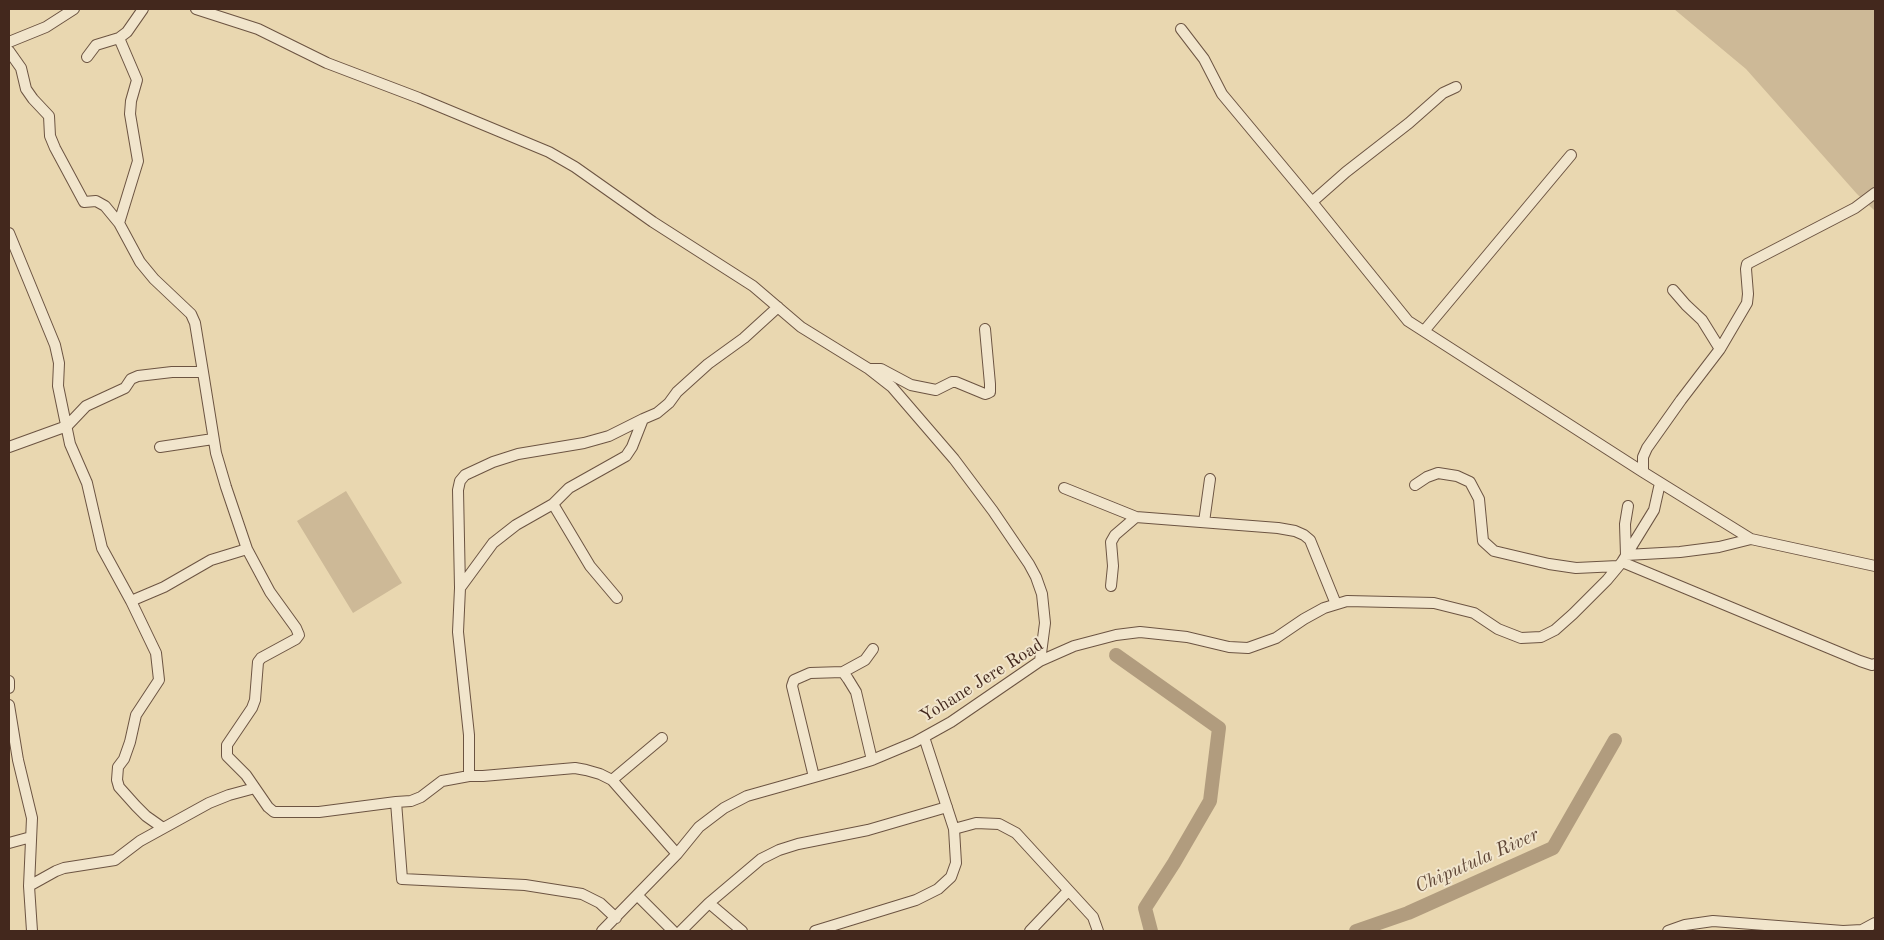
<!DOCTYPE html>
<style>
body{margin:0}
#map{position:relative;width:1884px;height:940px;overflow:hidden;background:#e9d7b0;font-family:"Old Standard TT",serif}
canvas{display:block}
.frame{position:absolute;inset:0;border:10px solid #43281d;pointer-events:none}
</style>
<div id="map">
<canvas width="1884" height="940"></canvas>
<div class="frame"></div>
</div>
<script>
const c = document.querySelector('canvas').getContext('2d');
c.lineJoin = 'round';
function paint(path, color) {
  c.fillStyle = color;
  c.fill(path, 'evenodd');
}
function shape(rows) {
  const path = new Path2D();
  for (const r of rows) {
    path.moveTo(r[0], r[1]);
    for (let i = 2; i < r.length; i += 2) path.lineTo(r[i], r[i + 1]);
  }
  return path;
}
function strokePath(path, color, width, dash) {
  c.strokeStyle = color;
  c.lineWidth = width;
  c.lineCap = dash ? 'butt' : 'round';
  c.setLineDash(dash || []);
  c.stroke(path);
}
function label(font, color, halo, rows, align = 'center') {
  c.font = font + ' "Old Standard TT",serif';
  c.lineWidth = 4;
  c.setLineDash([]);
  c.textBaseline = 'middle';
  c.strokeStyle = halo;
  c.fillStyle = color;
  for (const [text, x, y, turn = 0] of rows) {
    c.save();
    c.translate(x, y);
    c.rotate((+turn || 0) * Math.PI / 180);
    c.textAlign = isNaN(turn) ? turn : align;
    if (halo) c.strokeText(text, 0, 0);
    c.fillText(text, 0, 0);
    c.restore();
  }
}
paint(shape([
 [1674,9,1875,9,1875,211,1857,194,1746,69],
 [346,491,402,583,353,613,297,521]
]), '#cdb997');
strokePath(shape([
 [1116,655,1219,728,1210,801,1174,863,1145,908,1151,931],
 [1356,931,1408,913,1553,848,1615,740]
]), '#b19c7e', 14);
const minor = shape([
 [196,9,258,29,327,63,419,98,549,152,575,167,653,222,753,286,801,327,869,369,892,387,954,459,993,511,1029,564,1036,577,1042,594,1045,623,1040,661],
 [1181,29,1204,59,1222,94,1312,202,1408,321,1643,472,1751,539],
 [9,42,46,27,74,9],
 [9,51,21,68,26,89,33,99,49,116,50,136,55,148,84,202,96,201,105,206,119,223,140,262,154,279,191,314,195,323,203,372],
 [87,57,96,45,119,38,127,32,143,9],
 [1312,202,1346,172,1409,123,1443,93,1456,87],
 [119,223,138,161,130,114,131,101,137,80,119,38],
 [9,233,55,345,59,363,58,386,70,444,87,483,102,548,131,601,164,587,211,560,247,549],
 [1673,290,1686,305,1702,320,1720,349],
 [1424,331,1571,155],
 [869,369,881,369,911,385,936,390,952,382,956,382,985,394,988,393,990,392,990,384,985,329],
 [9,447,67,426,86,406,125,388,131,379,138,376,172,372,203,372,216,453,226,487,247,549,270,592,296,628,299,635,296,639,261,658,258,662,255,700,252,708,227,745,227,756,246,775,268,807,274,812,319,812,396,802],
 [160,447,213,439],
 [1643,472,1643,457,1647,448,1681,400,1720,349,1747,303,1748,294,1746,269,1747,264,1855,208,1875,193],
 [1415,485,1427,477,1438,473,1457,476,1470,482,1479,499,1483,541,1494,551,1549,564,1576,568,1618,566],
 [1064,488,1136,517,1278,528,1295,531,1304,535,1310,540,1336,604],
 [553,504,590,566,617,598],
 [1628,506,1625,524,1626,555,1680,552,1719,547,1751,539,1875,566],
 [1204,522,1210,479],
 [1622,562,1860,661,1872,665,1875,664],
 [1111,586,1113,566,1111,542,1115,535,1136,517],
 [460,588,458,490,460,481,465,475,493,462,518,454,584,443,609,436,643,419],
 [131,601,156,653,159,680,136,715,130,742,124,759,118,767,117,780,119,787,136,806,146,816,163,828],
 [843,672,865,660,873,649],
 [9,688,9,681],
 [9,705,18,760,32,818,29,886,32,931],
 [469,776,442,781,421,797,411,801,396,802,402,879,525,885,582,894,600,903,616,918],
 [814,777,792,686,794,680,810,673,843,672,848,679,856,692,872,760],
 [612,780,662,738],
 [954,829,976,823,999,824,1016,833,1093,917,1098,931],
 [9,843,31,837],
 [677,854,612,780,600,774,586,770,575,768,483,776,469,776,469,735,458,632,460,588,493,543,516,525,553,504,569,488,626,456,632,447,643,419,657,413,669,403,677,392,708,364,744,338,778,307],
 [29,886,56,871,64,868,115,860,140,841,209,803,229,795,255,788],
 [638,896,673,931],
 [709,903,742,931],
 [602,931,677,854,699,827,724,808,747,796,843,769,872,760,915,742,951,722,1040,661,1074,646,1116,635,1140,632,1187,637,1229,647,1248,648,1276,638,1304,619,1324,608,1347,601,1434,603,1474,613,1498,629,1521,638,1541,637,1555,630,1573,614,1607,580,1622,562,1654,510,1660,483],
 [681,931,709,903,761,859,779,850,798,844,868,830,947,807],
 [815,931,916,900,938,889,951,877,956,863,954,829,924,737],
 [1030,931,1068,891],
 [1668,931,1685,925,1713,921,1843,931,1862,930,1875,923]
]);
strokePath(minor, '#6c5442', 12);
strokePath(minor, '#f1e5cc', 10);
label('18px', '#43281d', '#f1e5cc', [
 ["Yohane Jere Road",982,681,-32]
]);
label('italic 19px', '#5e4535', '#f1e5cc', [
 ["Chiputula River",1477,861,-24]
]);
</script>
